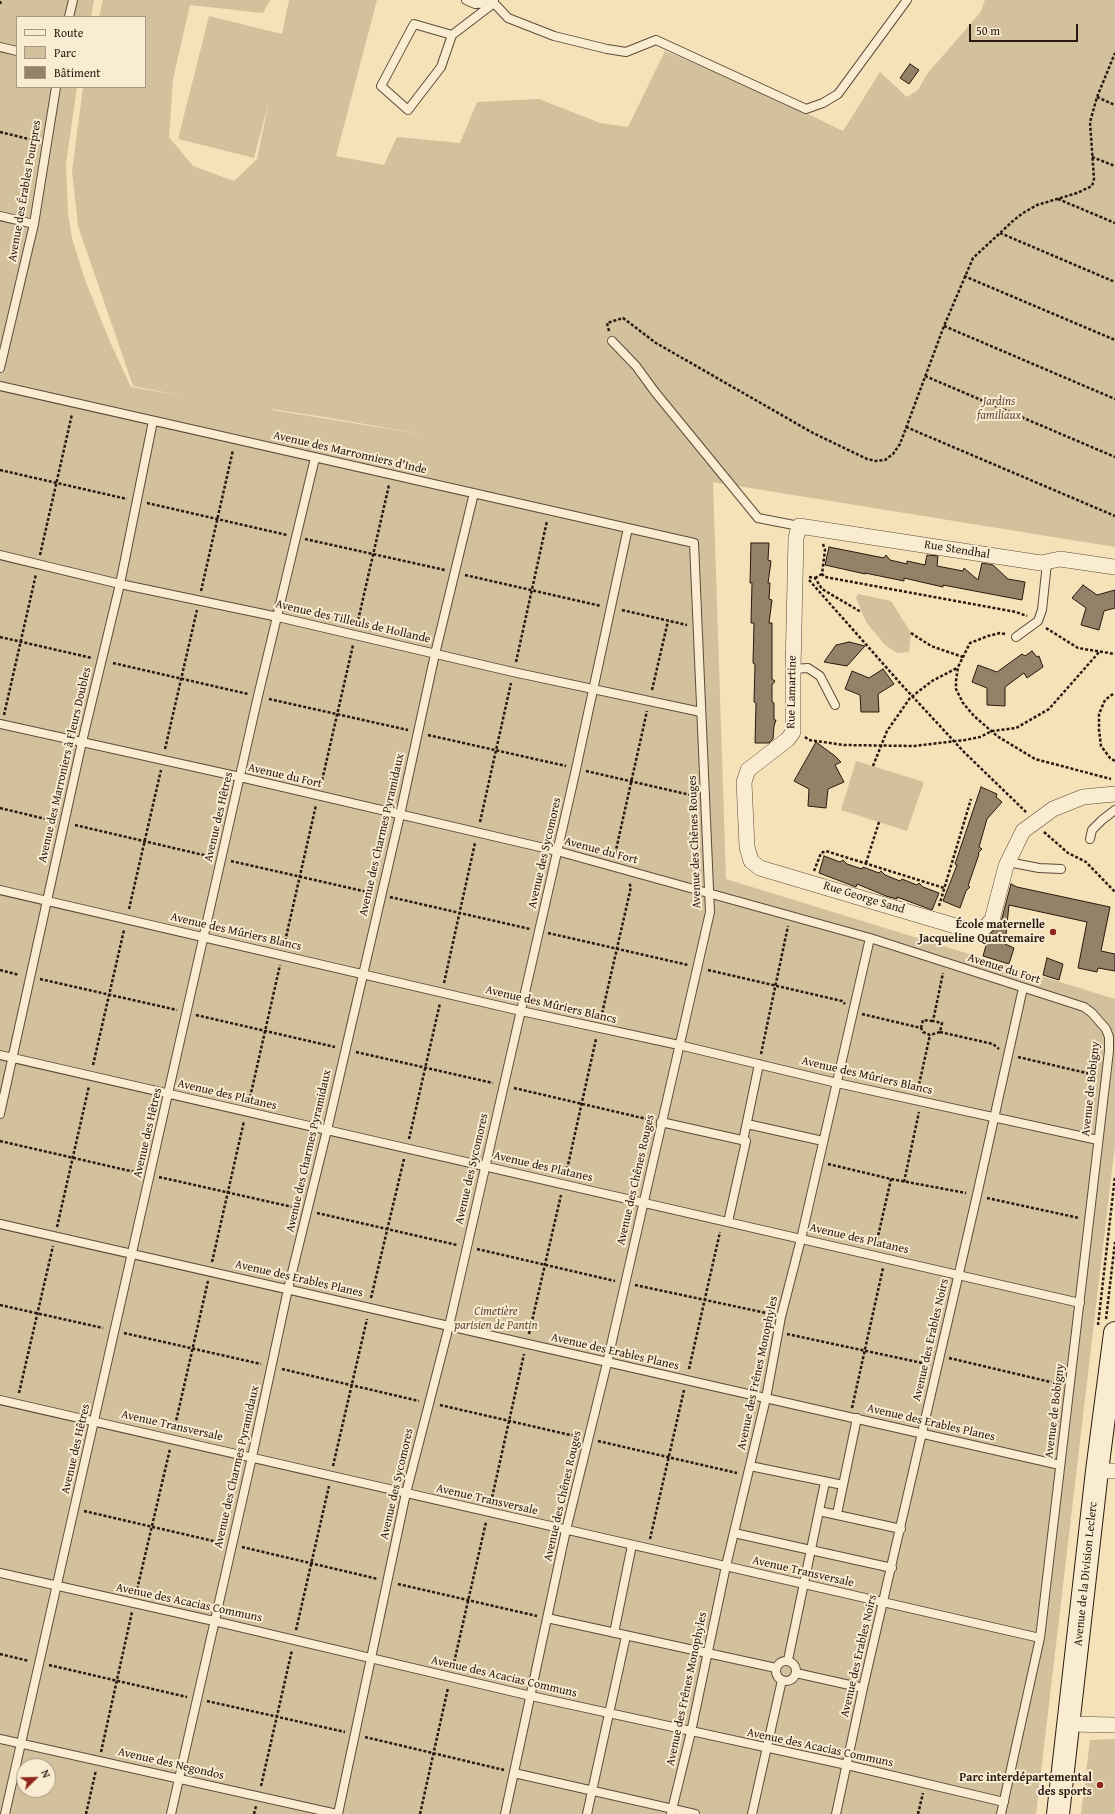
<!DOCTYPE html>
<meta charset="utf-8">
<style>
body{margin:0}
#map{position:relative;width:1115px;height:1814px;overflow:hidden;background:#f6e2b8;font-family:"Gentium Book Plus",serif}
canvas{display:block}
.legend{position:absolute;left:16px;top:16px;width:130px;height:72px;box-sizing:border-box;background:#f9ecd1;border:1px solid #a59884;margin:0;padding:5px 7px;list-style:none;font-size:12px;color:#281911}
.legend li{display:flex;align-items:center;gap:8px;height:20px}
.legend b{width:20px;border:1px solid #a59884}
.north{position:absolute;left:16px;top:1758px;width:40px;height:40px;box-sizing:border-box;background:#f9ecd1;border:1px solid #a59884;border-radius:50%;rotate:67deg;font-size:11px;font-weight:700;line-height:16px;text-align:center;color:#281911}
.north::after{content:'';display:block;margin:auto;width:14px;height:18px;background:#8f2418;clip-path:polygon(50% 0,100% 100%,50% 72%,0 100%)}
.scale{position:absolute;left:969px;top:24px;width:109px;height:18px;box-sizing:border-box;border:2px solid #281911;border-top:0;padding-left:5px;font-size:12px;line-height:14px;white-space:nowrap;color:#281911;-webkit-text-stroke:3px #f9ecd1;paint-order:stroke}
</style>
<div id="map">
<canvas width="1115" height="1814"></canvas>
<ul class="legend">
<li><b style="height:5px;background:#f9ecd1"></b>Route</li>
<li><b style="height:11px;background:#d3c09c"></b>Parc</li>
<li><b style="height:11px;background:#938268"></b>Bâtiment</li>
</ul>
<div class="north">N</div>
<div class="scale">50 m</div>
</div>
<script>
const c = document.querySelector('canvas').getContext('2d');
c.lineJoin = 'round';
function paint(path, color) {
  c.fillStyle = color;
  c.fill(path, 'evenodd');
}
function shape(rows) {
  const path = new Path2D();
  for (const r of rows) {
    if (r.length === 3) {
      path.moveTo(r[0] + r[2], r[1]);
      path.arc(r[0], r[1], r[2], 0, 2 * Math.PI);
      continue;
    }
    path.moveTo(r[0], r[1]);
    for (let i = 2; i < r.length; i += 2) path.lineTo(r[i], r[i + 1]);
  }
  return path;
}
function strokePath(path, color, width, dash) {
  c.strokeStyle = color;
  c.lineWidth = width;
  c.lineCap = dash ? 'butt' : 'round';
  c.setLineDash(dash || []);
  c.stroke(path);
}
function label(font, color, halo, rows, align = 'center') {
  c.font = font + ' "Gentium Book Plus",serif';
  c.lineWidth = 4;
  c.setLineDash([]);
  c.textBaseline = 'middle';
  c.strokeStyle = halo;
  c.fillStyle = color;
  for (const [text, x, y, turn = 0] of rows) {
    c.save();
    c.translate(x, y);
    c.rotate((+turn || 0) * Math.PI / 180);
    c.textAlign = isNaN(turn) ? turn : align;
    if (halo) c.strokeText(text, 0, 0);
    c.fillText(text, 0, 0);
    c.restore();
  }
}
paint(shape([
 [0,0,94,0,91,17,17,17,17,87,77,87,66,164,68,213,72,238,85,280,110,342,131,387,184,396,133,386,78,226,72,171,83,87,145,87,145,17,99,17,103,0,270,0,263,13,190,5,173,79,169,137,193,166,234,181,257,159,269,101,254,158,178,139,209,16,282,34,289,0,377,0,336,156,384,165,397,137,460,143,477,102,539,99,600,123,628,127,665,51,765,93,843,131,880,72,907,97,918,90,927,74,980,13,985,0,1115,0,1115,547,713,482,726,879,1115,999,1115,1145,1036,1814,0,1814],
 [272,409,330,418,433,436,272,410],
 [24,1766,48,1766,48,1790,24,1790],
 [858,594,891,601,911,633,909,652,897,653,885,645,866,622,856,598],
 [856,761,924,782,907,831,841,810],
 [1115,1739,1115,1814,1081,1814,1090,1740]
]), '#d3c09c');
const building = shape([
 [910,64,919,70,909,84,900,78,910,64],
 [751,543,769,543,768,560,771,561,768,583,770,583,769,599,772,600,769,623,772,623,772,679,775,681,772,685,772,702,774,703,774,720,776,720,774,726,773,739,769,743,755,743,756,703,754,702,755,664,753,663,754,623,751,623,752,583,750,583,751,543],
 [829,547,884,558,886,555,890,560,907,564,907,561,925,565,927,555,938,556,937,566,963,571,964,568,978,580,982,563,993,565,1008,579,1025,582,1022,600,943,585,943,587,904,578,904,581,865,573,865,574,825,565,829,547],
 [1083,585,1097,595,1115,590,1115,608,1104,611,1099,630,1081,625,1086,608,1072,598,1083,585],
 [849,642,865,646,847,666,824,662,836,645,849,642],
 [1032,651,1037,657,1039,656,1043,667,1027,678,1024,673,1005,687,1005,706,987,705,987,688,972,682,978,665,997,672,1022,654,1025,656,1032,651],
 [883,669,894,684,878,694,879,712,861,712,860,695,845,689,852,671,869,678,883,669],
 [816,742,835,756,841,762,835,765,844,782,828,789,826,808,808,806,809,789,794,781,816,742],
 [981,787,997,794,996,797,1002,802,987,819,979,847,982,849,978,853,979,854,968,886,970,887,966,891,960,908,943,901,957,865,955,864,981,787],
 [824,856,840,862,843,860,847,864,862,869,863,867,879,873,881,871,885,875,900,881,902,879,917,885,919,883,923,887,939,893,932,910,897,897,897,899,886,896,857,884,856,887,819,873,824,856],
 [1011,884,1017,887,1110,907,1101,951,1115,954,1115,971,1098,968,1097,972,1078,968,1087,922,1009,905,1005,944,1014,948,1009,964,983,956,989,935,1001,922,1011,884],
 [1047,958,1063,964,1059,980,1043,975,1047,958]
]);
paint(building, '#938268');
strokePath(building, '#281911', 1);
const service = shape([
 [466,0,475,4,494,3],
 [494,0,494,3,508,18,554,36,607,49,626,52,656,40,806,109,823,103,838,94,907,0],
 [69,17,73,0],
 [452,35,414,24,381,86,408,110,441,67,452,35,494,3],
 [0,47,17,51],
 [0,216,34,224],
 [612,341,636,366,655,392,758,518,799,526],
 [0,368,34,224,56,87],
 [0,386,694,543,710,912,607,1363,566,1530,505,1814],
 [0,555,120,584,278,617,513,672,701,712],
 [1016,637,1038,621,1042,610,1047,563],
 [793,669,808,668,820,676,835,705],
 [0,724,240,777,557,851,870,938,1084,1007,1092,1013,1106,1029,1109,1037,1109,1051,1040,1638,1001,1814],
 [1090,839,1092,830,1102,820,1115,810],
 [1008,862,1039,868,1061,869],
 [0,890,521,1011,679,1045,837,1083,1098,1140],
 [0,1055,1080,1303],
 [0,1114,82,742,120,584,153,421],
 [661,1122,746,1141,728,1222],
 [747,1124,823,1141],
 [743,1141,759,1064],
 [0,1224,1060,1465],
 [0,1400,1040,1638],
 [750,1466,843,1485],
 [819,1511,901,1529],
 [837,1514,857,1418],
 [734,1533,892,1568],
 [0,1573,214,1621,531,1696,847,1765,1004,1802],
 [547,1618,776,1668],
 [614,1633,632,1545],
 [788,1660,825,1482],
 [786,1671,10],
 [796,1673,863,1688],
 [0,1739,337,1814],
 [514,1773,695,1814],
 [5,1814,258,696,315,458],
 [171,1814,252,1457,288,1289,327,1130,400,815,435,654,474,493],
 [338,1814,406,1493,449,1326,576,769,628,528],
 [587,1814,626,1636],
 [671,1814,691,1732,726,1566,766,1398,781,1317,801,1239,870,938],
 [752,1814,782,1680],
 [836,1814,863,1688,977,1195,1023,988]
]);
const minor = shape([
 [1115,567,1060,559,1041,563,799,526,796,538,793,669,793,732,788,739,748,770,744,782,747,847,751,861,760,868,979,933,992,920,1006,866,1023,831,1053,809,1083,797,1115,794],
 [1097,1471,1115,1471],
 [1069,1724,1115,1725]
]);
const secondary = shape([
 [1058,1814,1097,1471,1115,1333]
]);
strokePath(service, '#5c4b3b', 10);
strokePath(minor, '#5c4b3b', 16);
strokePath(secondary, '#281911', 24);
strokePath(shape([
 [0,4,1,0],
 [1097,97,1115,105],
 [0,132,37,141],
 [1092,157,1115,166],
 [1058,199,1115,223],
 [1000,233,1115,282],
 [964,276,1115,340],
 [944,326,1115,399],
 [609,331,607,323,623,318,656,343,813,433,867,459,876,461,885,460,893,454,900,444,944,326,973,258,1014,220,1023,213,1037,205,1077,193,1092,186,1094,179,1090,122,1097,97,1115,53],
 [925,376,1115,457],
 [906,427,1115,516],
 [0,470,127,499],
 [147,503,287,535],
 [305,539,445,570],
 [823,544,825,550,822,574,825,577,1016,612,1027,616],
 [40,555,72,414],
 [465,575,601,606],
 [809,577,815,578,822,589,861,612],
 [815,578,822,574],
 [809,580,901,684,964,752,1026,812],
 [201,591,233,450],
 [622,610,687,625],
 [357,625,389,485],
 [1046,628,1078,648,1115,654],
 [911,633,931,646,963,657],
 [1005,634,1000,633,988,636,970,643,958,667,956,681,956,689,963,703,974,716,997,736,1035,759,1111,779],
 [0,637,92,658],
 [516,662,547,521],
 [113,663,248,694],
 [652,690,668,621],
 [1113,694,1105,700,1099,714,1099,730,1101,746,1110,758,1115,761],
 [269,699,408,730],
 [4,715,36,574],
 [428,735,566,766],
 [805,737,809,740,844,745,914,746,965,740,980,737,992,731,1016,728,1049,709,1100,651],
 [165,749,197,610],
 [873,766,887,731,910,698,932,681,957,668],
 [586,771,695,796],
 [321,785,353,645],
 [0,808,54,821],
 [480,822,511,683],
 [75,825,212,857],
 [1044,832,1068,853,1086,862,1115,892],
 [619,858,616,850,647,711],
 [231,861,372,893],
 [866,863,879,822],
 [814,871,821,853,826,851,944,888],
 [390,897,530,929],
 [939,906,971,799],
 [129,909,161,770],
 [548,933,688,965],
 [284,946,316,805],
 [0,970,19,975],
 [708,970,842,1001,845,1004],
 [40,979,177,1010],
 [444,983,475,843],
 [862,1014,921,1028,923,1032,930,1035,940,1032,942,1023,933,1021,943,973],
 [196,1015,335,1047],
 [601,1018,631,887,629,883],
 [921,1028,923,1020,932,1021],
 [940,1032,993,1044,999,1049],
 [356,1052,493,1083],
 [761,1054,788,926],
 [1018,1057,1095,1075],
 [93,1065,124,930],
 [514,1088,651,1120],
 [918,1089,930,1035],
 [249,1102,280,965],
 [409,1139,440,1003],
 [0,1141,139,1173],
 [828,1164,891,1179,966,1193],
 [566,1174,596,1039],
 [159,1177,297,1208],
 [904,1182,919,1112],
 [987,1198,1079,1218],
 [317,1213,457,1245],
 [57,1227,89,1086],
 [876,1245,891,1179],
 [477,1249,615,1281],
 [212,1262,244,1121],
 [635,1285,771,1314],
 [371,1298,404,1159],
 [0,1305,103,1328],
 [1106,1319,1115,1242],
 [1098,1325,1115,1176],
 [124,1333,261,1364],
 [529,1334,561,1195],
 [787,1334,927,1364],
 [949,1358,1059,1384],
 [282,1369,419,1401],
 [689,1369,720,1232],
 [19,1393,53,1246],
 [440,1405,579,1437],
 [852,1408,883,1268],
 [174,1430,208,1281],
 [598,1441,737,1473],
 [333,1466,367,1319],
 [491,1502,524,1354],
 [84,1511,222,1543],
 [650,1539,684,1390],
 [242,1547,378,1579],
 [398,1584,537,1616],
 [136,1594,170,1449],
 [296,1630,329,1486],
 [0,1654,29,1661],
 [49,1665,187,1697],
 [453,1667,486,1522],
 [207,1701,345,1732],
 [365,1737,504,1770],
 [101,1752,132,1612],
 [261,1786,292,1650],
 [86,1814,96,1770],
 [254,1814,256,1806],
 [420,1814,448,1688],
 [918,1814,923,1793]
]), '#281911', 2.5, [3, 2]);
strokePath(service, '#f9ecd1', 8);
strokePath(minor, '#f9ecd1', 15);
strokePath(secondary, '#f9ecd1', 22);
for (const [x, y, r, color] of [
 [1053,932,4,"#8f2418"],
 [1100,1785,4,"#8f2418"]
]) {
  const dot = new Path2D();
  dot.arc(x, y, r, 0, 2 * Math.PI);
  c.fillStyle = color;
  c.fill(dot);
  strokePath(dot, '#f9ecd1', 1.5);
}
label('12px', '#281911', '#f9ecd1', [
 ["Avenue des Érables Pourpres",25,191,-80],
 ["Avenue des Marronniers d'Inde",350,453,13],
 ["Rue Stendhal",957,550,9],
 ["Avenue des Tilleuls de Hollande",353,622,13],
 ["Rue Lamartine",792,692,-89],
 ["Avenue des Marroniers à Fleurs Doubles",65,765,-77],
 ["Avenue du Fort",285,776,13],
 ["Avenue des Hêtres",219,817,-77],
 ["Avenue des Charmes Pyramidaux",382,835,-77],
 ["Avenue des Chênes Rouges",695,842,-92],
 ["Avenue du Fort",601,851,15],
 ["Avenue des Sycomores",545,853,-77],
 ["Rue George Sand",864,898,17],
 ["Avenue des Mûriers Blancs",236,932,13],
 ["Avenue du Fort",1004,969,18],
 ["Avenue des Mûriers Blancs",551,1005,13],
 ["Avenue des Mûriers Blancs",867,1076,13],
 ["Avenue de Bobigny",1091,1089,-84],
 ["Avenue des Platanes",227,1095,13],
 ["Avenue des Hêtres",148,1133,-77],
 ["Avenue des Charmes Pyramidaux",309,1151,-77],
 ["Avenue des Platanes",543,1167,13],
 ["Avenue des Sycomores",472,1169,-77],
 ["Avenue des Chênes Rouges",636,1180,-77],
 ["Avenue des Platanes",859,1239,13],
 ["Avenue des Erables Planes",299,1279,13],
 ["Avenue des Erables Noirs",931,1340,-77],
 ["Avenue des Erables Planes",615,1352,13],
 ["Avenue des Frênes Monophyles",758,1373,-78],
 ["Avenue de Bobigny",1055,1411,-83],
 ["Avenue des Erables Planes",931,1423,13],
 ["Avenue Transversale",172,1426,13],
 ["Avenue des Hêtres",76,1449,-77],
 ["Avenue des Charmes Pyramidaux",237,1467,-77],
 ["Avenue des Sycomores",397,1484,-77],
 ["Avenue des Chênes Rouges",563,1496,-77],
 ["Avenue Transversale",487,1500,13],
 ["Avenue Transversale",803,1572,13],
 ["Avenue de la Division Leclerc",1086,1574,-84],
 ["Avenue des Acacias Communs",189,1603,12],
 ["Avenue des Erables Noirs",859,1656,-77],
 ["Avenue des Acacias Communs",504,1677,13],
 ["Avenue des Frênes Monophyles",687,1689,-78],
 ["Avenue des Acacias Communs",820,1748,12],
 ["Avenue des Negondos",171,1764,13]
]);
label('italic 12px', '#5b4b3b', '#f9ecd1', [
 ["Jardins",999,402],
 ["familiaux",999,416],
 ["Cimetière",496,1312],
 ["parisien de Pantin",496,1326]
]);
label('bold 12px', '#281911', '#f9ecd1', [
 ["École maternelle",1045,925],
 ["Jacqueline Quatremaire",1045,939],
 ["Parc interdépartemental",1092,1778],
 ["des sports",1092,1792]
], 'right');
</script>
